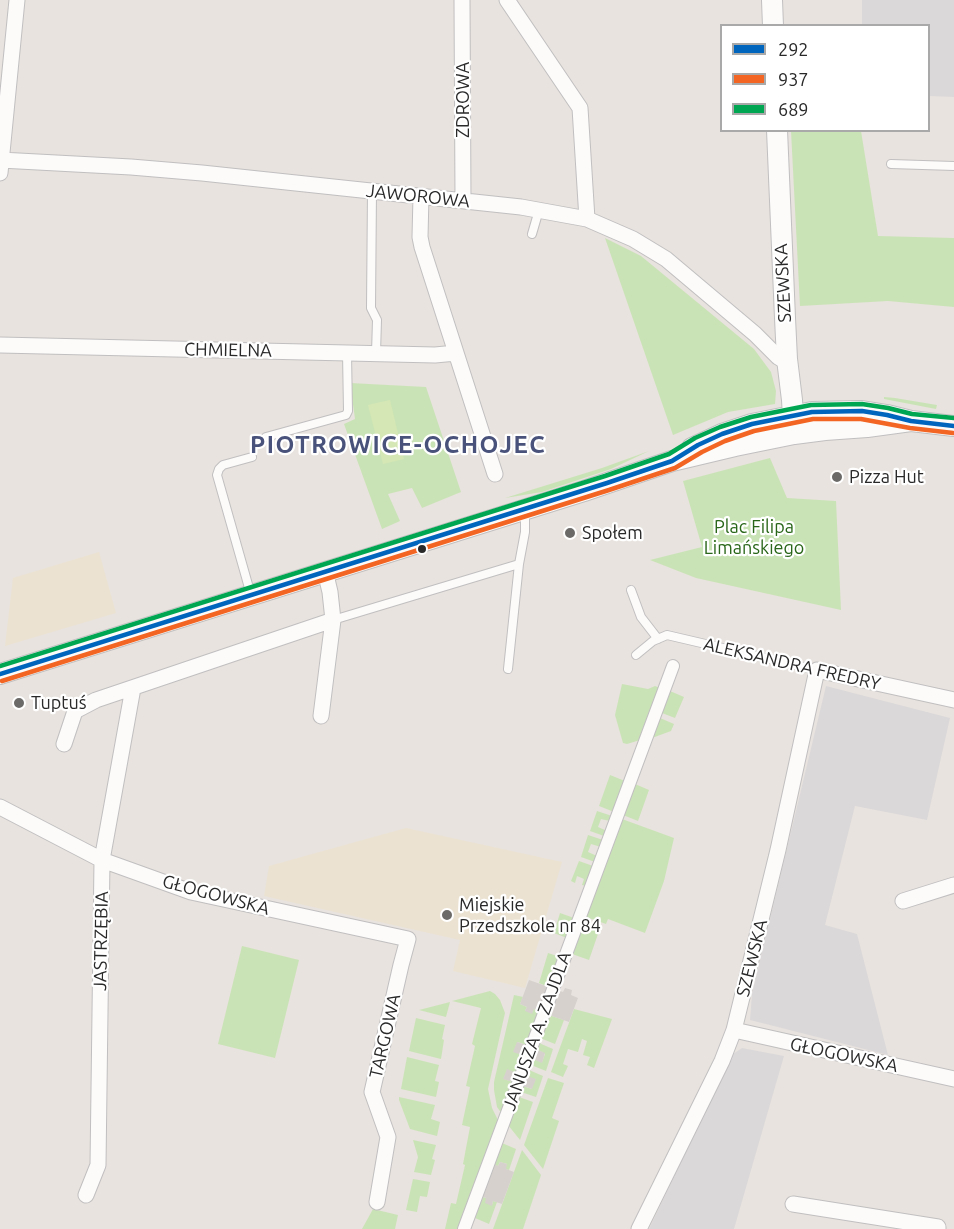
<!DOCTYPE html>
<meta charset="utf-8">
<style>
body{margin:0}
#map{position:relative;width:954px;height:1229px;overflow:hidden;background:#e8e3de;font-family:Ubuntu,sans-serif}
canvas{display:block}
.legend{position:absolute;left:720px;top:24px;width:210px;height:108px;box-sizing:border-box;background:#fff;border:2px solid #a9a9a9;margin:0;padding:8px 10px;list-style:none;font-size:18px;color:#292929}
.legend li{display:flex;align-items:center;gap:12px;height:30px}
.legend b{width:30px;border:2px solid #a9a9a9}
</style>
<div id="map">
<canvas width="954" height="1229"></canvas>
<ul class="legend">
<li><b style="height:8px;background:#0065bd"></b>292</li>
<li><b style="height:8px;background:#f26522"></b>937</li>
<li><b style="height:8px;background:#00a651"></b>689</li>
</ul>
</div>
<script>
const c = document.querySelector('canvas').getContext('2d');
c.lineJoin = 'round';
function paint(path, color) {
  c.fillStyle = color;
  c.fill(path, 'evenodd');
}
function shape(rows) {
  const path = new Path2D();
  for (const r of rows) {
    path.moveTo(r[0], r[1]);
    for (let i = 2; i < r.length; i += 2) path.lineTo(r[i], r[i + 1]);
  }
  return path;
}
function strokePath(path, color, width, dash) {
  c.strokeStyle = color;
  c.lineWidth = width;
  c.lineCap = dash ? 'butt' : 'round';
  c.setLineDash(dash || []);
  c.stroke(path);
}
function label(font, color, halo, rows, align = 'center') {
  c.font = font + ' Ubuntu,sans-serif';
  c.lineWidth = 4.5;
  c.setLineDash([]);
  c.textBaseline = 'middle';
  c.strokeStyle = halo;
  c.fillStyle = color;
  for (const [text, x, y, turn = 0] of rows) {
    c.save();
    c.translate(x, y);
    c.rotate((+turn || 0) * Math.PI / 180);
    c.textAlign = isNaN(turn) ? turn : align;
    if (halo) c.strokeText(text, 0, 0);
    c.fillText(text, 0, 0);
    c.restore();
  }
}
paint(shape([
 [862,0,954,0,954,97,929,96,928,26,862,25],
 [826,686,950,718,927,820,855,806,825,925,857,934,888,1055,750,1020,752,994],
 [742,1048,784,1056,734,1229,649,1229,733,1054]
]), '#dbd8da');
paint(shape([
 [99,552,116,613,5,646,13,578],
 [406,828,562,862,525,988,453,971,460,940,264,896,269,866]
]), '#ebe2d2');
paint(shape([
 [791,131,861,131,878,236,954,238,954,307,888,301,800,306],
 [605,238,641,256,754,349,771,372,776,391,775,404,728,412,673,435],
 [350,383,426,387,461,492,422,508,412,488,388,494,400,521,382,529,344,424,355,419],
 [884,397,895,398,937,405,936,409,884,399],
 [649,451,611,469,542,492,505,498,602,468],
 [770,458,787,498,836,501,841,610,696,578,650,560,702,547,683,481],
 [622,684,648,689,655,686,660,688,640,740,627,744,623,743,615,715],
 [670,691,684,697,675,718,662,713],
 [660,718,674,724,671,731,652,738],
 [610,775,625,781,614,812,599,806],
 [635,784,649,790,638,821,623,815],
 [597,811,612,816,610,821,601,819,598,827,607,831,604,836,590,831],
 [622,819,674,838,664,881,645,933,608,919,606,924,586,917],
 [588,835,603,840,601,847,591,844,588,852,597,856,595,862,581,857],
 [579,861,593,866,586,886,582,885,584,879,577,876,575,883,571,881],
 [560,913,574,918,567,938,554,933],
 [583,925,599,931,589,960,572,954],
 [242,946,299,960,275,1058,218,1044],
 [548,953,560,957,548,987,539,983],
 [490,991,495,994,500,1000,505,1013,488,1089,492,1108,499,1122,459,1229,445,1229,451,1203,456,1204,465,1165,463,1164,470,1127,462,1125,470,1087,466,1086,475,1046,472,1044,481,1008,452,1001],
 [514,995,523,997,520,1004,527,1007,525,1011,534,1009,539,1011,527,1045,517,1042,523,1055,517,1073,504,1079,513,1082,502,1114,497,1107,494,1090,494,1082],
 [450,1002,446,1017,419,1010],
 [574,1009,612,1019,594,1068,587,1065,590,1057,583,1055,587,1041,582,1039,578,1052,568,1049,563,1064,568,1066,563,1077,551,1072],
 [549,1015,564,1020,555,1044,540,1038],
 [416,1018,445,1025,442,1039,444,1040,441,1059,409,1051],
 [539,1043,553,1049,546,1071,531,1065,533,1059,542,1062,545,1054,536,1049],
 [407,1057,439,1065,435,1081,439,1082,436,1097,401,1089],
 [529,1070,543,1076,536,1097,521,1092,523,1086,532,1089,527,1076],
 [548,1078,564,1083,552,1118,559,1121,543,1169,524,1145],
 [399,1097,435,1105,431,1119,440,1122,437,1136,410,1129,399,1100],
 [519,1097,533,1102,520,1140,508,1125],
 [413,1140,436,1145,432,1159,435,1160,431,1175,414,1172,418,1157],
 [502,1143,516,1149,509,1170,505,1169,507,1164,500,1162,498,1166,494,1165],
 [522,1150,541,1175,523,1229,493,1229],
 [413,1179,430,1182,427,1197,420,1196,417,1212,406,1210],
 [483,1197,486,1198,492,1205,493,1201,497,1202,489,1224,475,1218],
 [373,1209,398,1215,395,1229,362,1229]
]), '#cae3b6');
paint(shape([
 [390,400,404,459,383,464,368,405]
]), '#d5e7b4');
paint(shape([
 [529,980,563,992,565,988,572,990,571,995,578,998,569,1022,549,1015,536,1049,545,1053,542,1063,533,1059,527,1076,536,1079,532,1089,523,1086,494,1164,498,1166,500,1162,507,1164,506,1169,514,1172,502,1204,493,1201,492,1206,485,1203,486,1198,483,1197,471,1229,459,1229,513,1082,503,1079,507,1069,516,1073,522,1055,513,1052,517,1042,526,1045,539,1011,534,1009,532,1014,525,1011,527,1007,520,1004]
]), '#d6d1cd');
const service = shape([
 [891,164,954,166],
 [372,191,371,308,377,320,376,353],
 [532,234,539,210],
 [266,437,346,415,348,411,347,353],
 [631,590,641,617,658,639],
 [251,595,217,475,219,469,223,465,252,457],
 [333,620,519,564],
 [636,655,653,641,667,635,817,670],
 [508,669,519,564,525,532,525,509]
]);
const pedestrian = shape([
 [464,1229,673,666]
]);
const minor = shape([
 [462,0,463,200],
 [507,0,580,108,587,219],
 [0,160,131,167,202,173,521,207,587,219,633,239,666,259,755,334,778,357,783,360,787,359],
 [0,173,17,0],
 [421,196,420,237,422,247,495,474],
 [0,345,435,355,456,353],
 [321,716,333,620,330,592,325,571],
 [64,744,75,711,96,700,333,620],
 [0,807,102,860,191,892,408,939,401,965,372,1092,388,1137,377,1202],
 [903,901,954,885],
 [734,1030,954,1079],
 [86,1195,98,1165,102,860,133,688],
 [793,1204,938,1227,938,1229],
 [639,1229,722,1061,734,1030,778,850,817,670,954,700]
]);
const tertiary = shape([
 [772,0,773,26],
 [777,130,785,318,787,359,792,400,794,434],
 [692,448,722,434,752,424,812,412,862,411,887,415,911,421,954,426],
 [0,674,584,491,672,461,735,446,794,434,825,430,867,427,911,421]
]);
strokePath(service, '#c1bfc0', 10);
strokePath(pedestrian, '#c1bfc0', 14);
strokePath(minor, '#c1bfc0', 17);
strokePath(tertiary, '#c1bfc0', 22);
strokePath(service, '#fcfbfa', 8);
strokePath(pedestrian, '#fcfbfa', 12);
strokePath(minor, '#fcfbfa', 15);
strokePath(tertiary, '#fcfbfa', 20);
strokePath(shape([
 [0,674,607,483,672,461,698,445,722,434,752,424,812,412,862,411,887,415,911,421,954,426]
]), '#0065bd', 4.5);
strokePath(shape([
 [2,681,609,490,675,468,702,452,725,441,754,431,813,419,861,419,910,428,953,433]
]), '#f26522', 4.5);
strokePath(shape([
 [0,666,605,476,669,454,695,438,720,427,751,417,811,405,862,404,888,408,912,414,954,418]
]), '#00a651', 4.5);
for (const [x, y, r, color] of [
 [837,477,6,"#6c6a68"],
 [570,533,6,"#6c6a68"],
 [422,549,5,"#292929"],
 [19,703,6,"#6c6a68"],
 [447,915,6,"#6c6a68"]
]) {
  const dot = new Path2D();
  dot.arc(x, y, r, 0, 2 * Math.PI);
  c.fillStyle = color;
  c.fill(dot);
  strokePath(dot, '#fff', 2);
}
label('18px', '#292929', '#fff', [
 ["ZDROWA",463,100,-90],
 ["JAWOROWA",418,196,6],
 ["SZEWSKA",783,283,-93],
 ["CHMIELNA",228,350,1],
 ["ALEKSANDRA FREDRY",792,664,13],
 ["GŁOGOWSKA",216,895,15],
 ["JASTRZĘBIA",101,941,-89],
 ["SZEWSKA",752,958,-76],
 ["JANUSZA A. ZAJDLA",537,1031,-70],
 ["TARGOWA",385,1036,-77],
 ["GŁOGOWSKA",844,1055,12]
]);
label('18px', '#292929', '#fff', [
 ["Pizza Hut",849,477],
 ["Społem",582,533],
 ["Tuptuś",31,703],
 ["Miejskie",459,905],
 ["Przedszkole nr 84",459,926]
], 'left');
label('18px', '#296619', '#fff', [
 ["Plac Filipa",754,527],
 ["Limańskiego",754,548]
]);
c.letterSpacing = '1.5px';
label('bold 24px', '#49527a', '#fff', [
 ["PIOTROWICE-OCHOJEC",398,445]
]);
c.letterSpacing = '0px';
</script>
